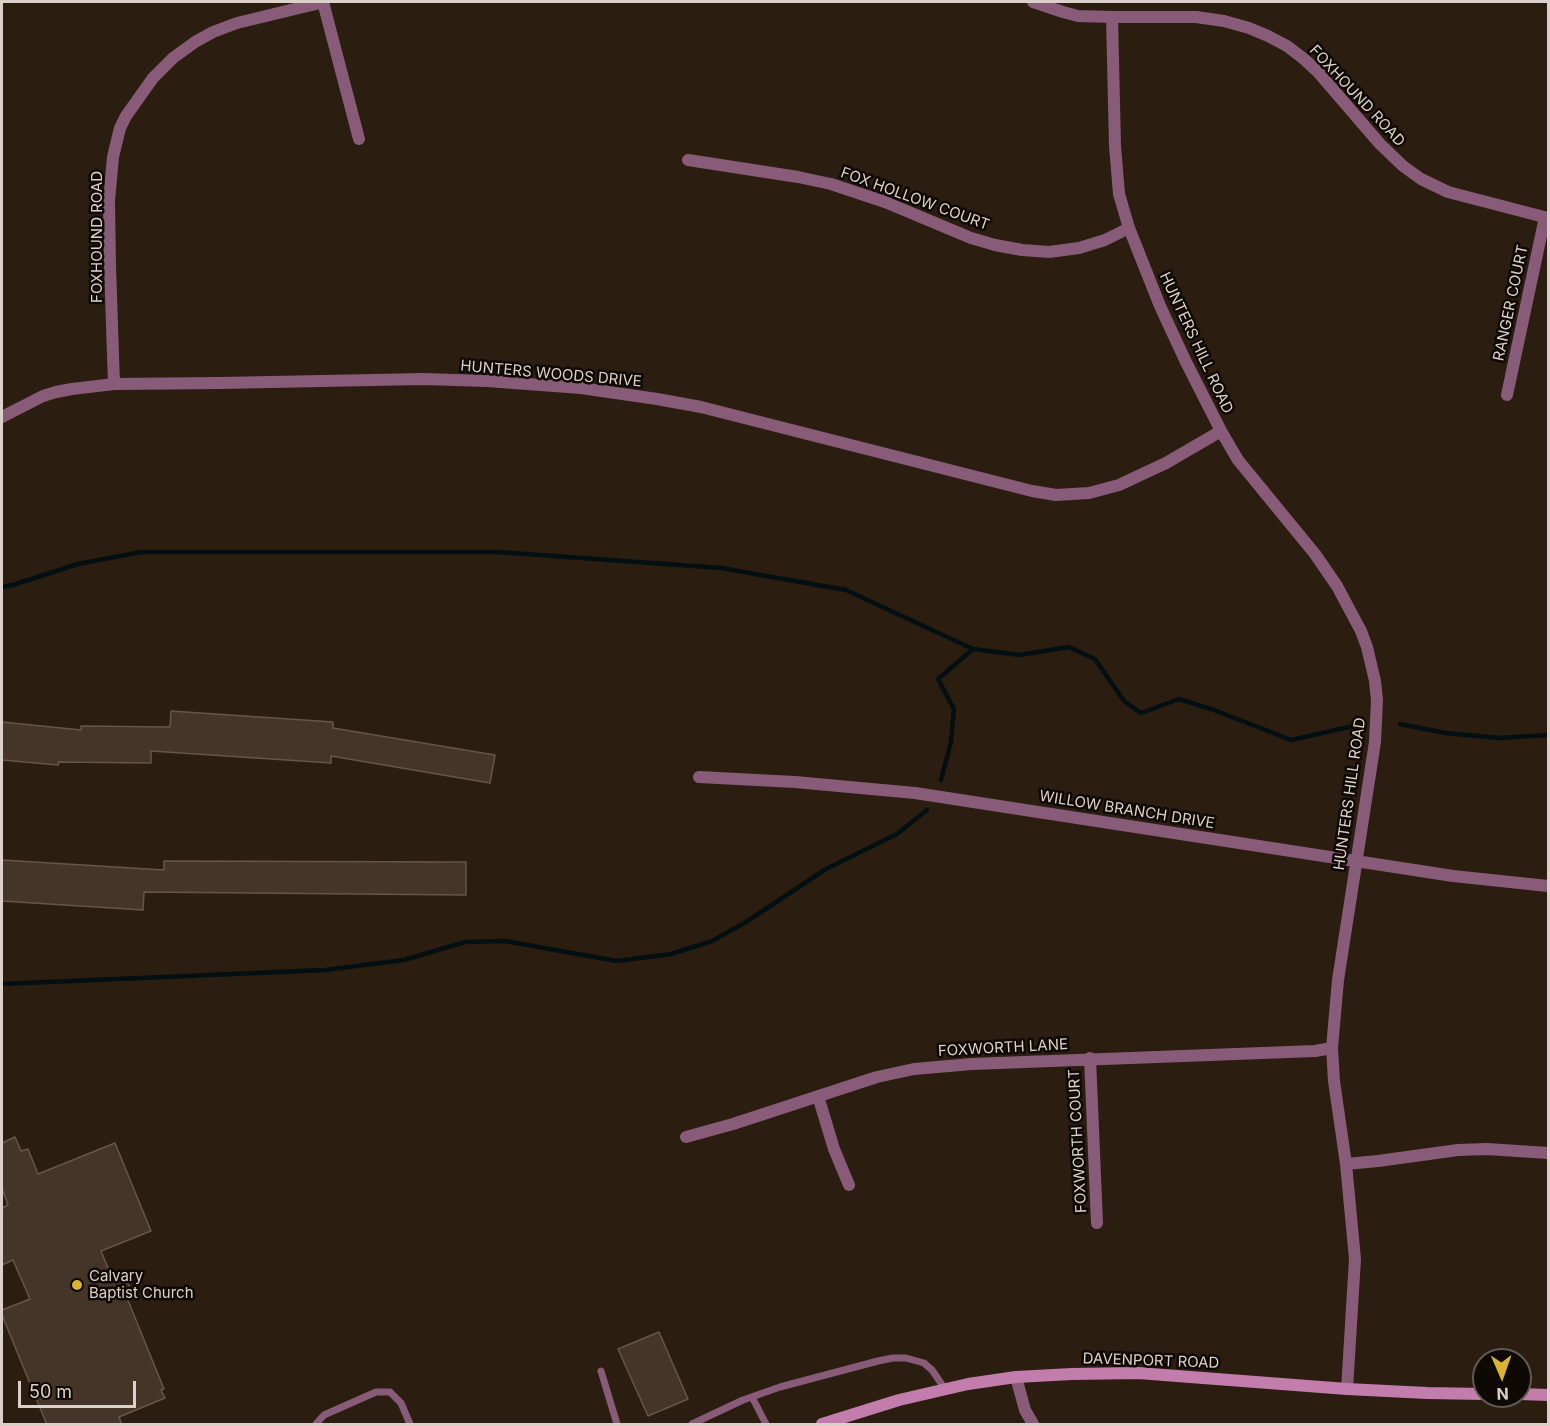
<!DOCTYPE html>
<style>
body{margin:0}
#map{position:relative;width:1550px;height:1426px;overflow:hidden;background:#2c1d11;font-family:Inter,sans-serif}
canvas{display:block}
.frame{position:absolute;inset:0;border:3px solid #dcd1ca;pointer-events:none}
.north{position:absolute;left:1472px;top:1348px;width:60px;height:60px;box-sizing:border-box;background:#0f0905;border:2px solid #615954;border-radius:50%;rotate:178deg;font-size:16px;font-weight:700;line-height:24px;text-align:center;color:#dcd1ca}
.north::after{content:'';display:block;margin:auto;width:21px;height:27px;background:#dab333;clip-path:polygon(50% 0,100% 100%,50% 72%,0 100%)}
.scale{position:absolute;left:18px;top:1381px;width:118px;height:27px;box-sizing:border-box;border:3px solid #dcd1ca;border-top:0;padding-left:8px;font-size:18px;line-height:21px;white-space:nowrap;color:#dcd1ca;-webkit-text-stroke:4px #0f0905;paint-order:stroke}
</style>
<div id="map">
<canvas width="1550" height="1426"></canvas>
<div class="frame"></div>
<div class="north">N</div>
<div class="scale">50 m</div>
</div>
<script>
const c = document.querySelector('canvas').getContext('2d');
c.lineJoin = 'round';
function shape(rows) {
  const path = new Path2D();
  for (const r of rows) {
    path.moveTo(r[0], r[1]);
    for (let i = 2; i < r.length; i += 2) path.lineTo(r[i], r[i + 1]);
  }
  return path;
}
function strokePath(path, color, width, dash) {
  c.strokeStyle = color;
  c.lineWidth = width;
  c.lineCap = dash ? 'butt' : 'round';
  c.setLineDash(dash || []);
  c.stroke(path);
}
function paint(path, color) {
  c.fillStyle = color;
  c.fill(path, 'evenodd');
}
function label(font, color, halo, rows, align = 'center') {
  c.font = font + ' Inter,sans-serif';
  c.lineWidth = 5;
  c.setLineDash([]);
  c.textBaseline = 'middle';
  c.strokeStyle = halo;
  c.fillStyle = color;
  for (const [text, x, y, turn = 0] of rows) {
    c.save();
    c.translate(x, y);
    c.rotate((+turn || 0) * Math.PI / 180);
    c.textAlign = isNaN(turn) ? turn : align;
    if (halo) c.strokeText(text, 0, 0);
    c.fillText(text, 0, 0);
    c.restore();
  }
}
strokePath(shape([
 [2,587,13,585,78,564,141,552,498,552,721,568,846,590,973,649,1020,655,1069,647,1095,659,1124,701,1141,713,1179,699,1214,710,1291,740,1358,725],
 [1400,724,1445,733,1499,738,1548,735],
 [941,780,951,742,954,709,938,679,973,649],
 [2,984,325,970,404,960,465,942,505,941,617,961,671,954,712,941,746,922,826,869,897,834,927,810]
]), '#030f11', 4.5);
const building = shape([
 [171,711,333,722,333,728,495,755,490,783,331,756,331,763,151,751,151,763,59,762,58,765,2,760,2,722,81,730,81,726,170,727,171,711],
 [2,860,164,870,164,861,466,862,466,895,144,892,143,910,2,901,2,860],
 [15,1137,21,1151,28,1149,38,1174,115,1143,151,1231,101,1251,113,1280,125,1276,131,1290,125,1293,164,1389,161,1390,165,1398,119,1417,122,1425,47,1425,2,1315,2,1310,30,1299,13,1260,2,1265,2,1208,8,1205,2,1188,2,1143,15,1137],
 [659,1332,688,1399,648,1416,618,1349,659,1332]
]);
paint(building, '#453529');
strokePath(building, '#675548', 1.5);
strokePath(shape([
 [601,1371,617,1424],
 [752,1397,766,1424],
 [316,1424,324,1415,376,1392,390,1392,401,1403,410,1424],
 [692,1424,743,1400,780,1387,878,1361,893,1358,906,1358,924,1363,932,1370,945,1389]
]), '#885c79', 7);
strokePath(shape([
 [323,2,359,139],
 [1033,2,1063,12,1078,16,1112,17,1196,17,1224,21,1249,28,1268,36,1287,46,1304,59,1318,72,1380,144,1403,166,1421,179,1448,192,1548,218],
 [1112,17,1115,146,1119,194,1129,228,1160,306,1185,360,1221,431,1238,460,1315,554,1337,586,1361,631,1367,647,1375,681,1377,700,1375,742,1338,980,1332,1048,1334,1081,1346,1164,1355,1259,1347,1389],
 [688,160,798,177,831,184,885,202,971,238,995,245,1022,250,1049,252,1079,248,1105,240,1129,228],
 [114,384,110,266,109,201,113,157,120,128,126,116,153,78,173,58,195,42,213,32,237,23,324,2],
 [1507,395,1545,217],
 [2,417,43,396,56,392,72,389,114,384,220,383,423,379,487,381,581,388,657,399,701,407,1032,491,1056,495,1089,493,1119,485,1166,463,1221,431],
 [699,777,795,782,915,793,1453,876,1548,886],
 [1090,1058,1097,1223],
 [818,1096,834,1149,849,1185],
 [686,1137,733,1124,877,1077,914,1069,972,1064,1315,1051,1332,1048],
 [1346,1164,1378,1161,1458,1150,1487,1149,1548,1153],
 [1016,1377,1025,1410,1033,1424]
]), '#885c79', 12);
strokePath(shape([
 [1520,1394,1548,1395],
 [822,1424,899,1400,968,1384,1016,1377,1072,1374,1138,1373,1347,1389,1427,1393,1484,1394]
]), '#c37dac', 12);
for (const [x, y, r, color] of [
 [77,1285,6,"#dab333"]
]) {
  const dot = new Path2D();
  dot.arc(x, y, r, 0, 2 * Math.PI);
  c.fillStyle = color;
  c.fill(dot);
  strokePath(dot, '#0f0905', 2);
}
label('15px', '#dcd1ca', '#0f0905', [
 ["FOXHOUND ROAD",1357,96,47],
 ["FOX HOLLOW COURT",915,199,20],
 ["FOXHOUND ROAD",97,237,-90],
 ["RANGER COURT",1511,303,-78],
 ["HUNTERS HILL ROAD",1196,343,65],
 ["HUNTERS WOODS DRIVE",551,374,5],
 ["HUNTERS HILL ROAD",1350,794,-82],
 ["WILLOW BRANCH DRIVE",1127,810,9],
 ["FOXWORTH LANE",1003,1048,-3],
 ["FOXWORTH COURT",1078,1141,-93],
 ["DAVENPORT ROAD",1151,1361,2]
]);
label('15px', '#dcd1ca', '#0f0905', [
 ["Calvary",89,1276],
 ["Baptist Church",89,1293]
], 'left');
</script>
